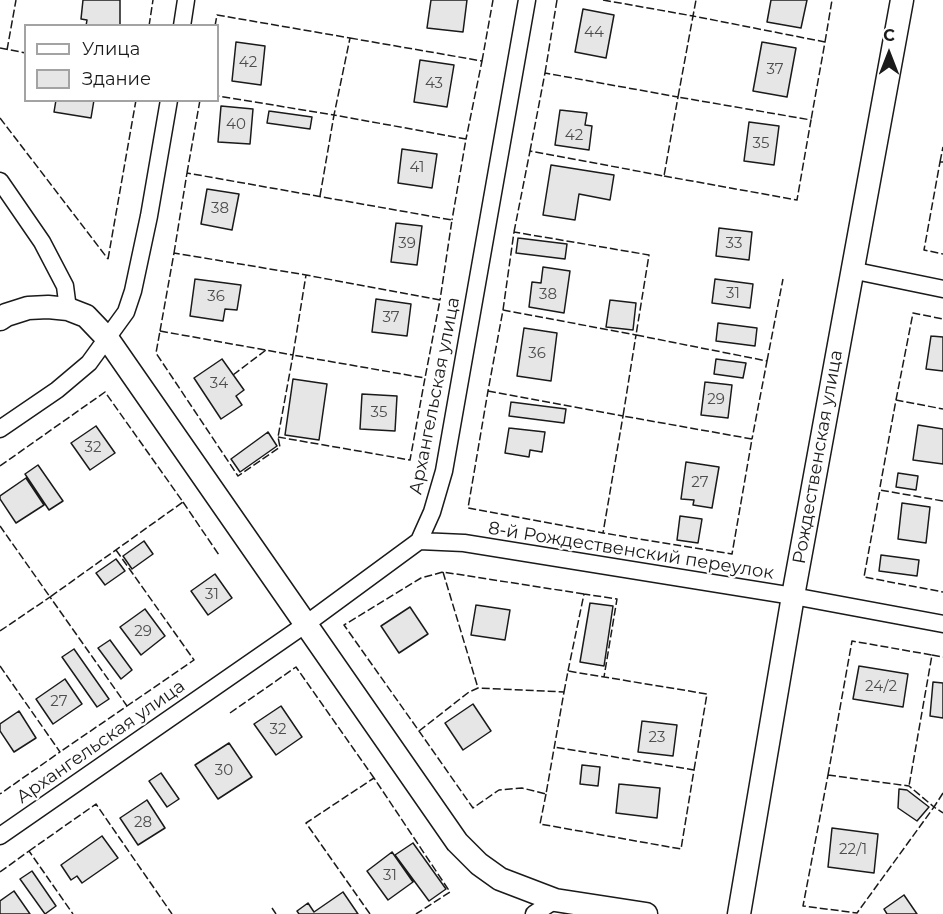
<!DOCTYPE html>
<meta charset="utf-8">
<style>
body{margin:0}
#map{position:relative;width:943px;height:914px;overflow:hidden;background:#fff;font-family:Montserrat,sans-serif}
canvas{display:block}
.legend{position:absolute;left:24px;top:24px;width:195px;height:78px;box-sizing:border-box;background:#fff;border:2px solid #a3a3a3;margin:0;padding:8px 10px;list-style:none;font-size:18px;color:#1a1a1a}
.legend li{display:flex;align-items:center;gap:12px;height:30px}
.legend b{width:30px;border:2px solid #a3a3a3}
.north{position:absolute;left:859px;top:24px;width:60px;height:60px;-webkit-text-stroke:4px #fff;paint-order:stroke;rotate:0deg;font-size:16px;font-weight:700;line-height:24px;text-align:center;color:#1a1a1a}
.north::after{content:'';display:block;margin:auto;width:21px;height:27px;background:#1a1a1a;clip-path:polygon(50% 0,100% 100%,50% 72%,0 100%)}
</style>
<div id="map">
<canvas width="943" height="914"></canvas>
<ul class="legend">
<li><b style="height:8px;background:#fff"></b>Улица</li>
<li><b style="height:16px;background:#e6e6e6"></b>Здание</li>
</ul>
<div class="north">С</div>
</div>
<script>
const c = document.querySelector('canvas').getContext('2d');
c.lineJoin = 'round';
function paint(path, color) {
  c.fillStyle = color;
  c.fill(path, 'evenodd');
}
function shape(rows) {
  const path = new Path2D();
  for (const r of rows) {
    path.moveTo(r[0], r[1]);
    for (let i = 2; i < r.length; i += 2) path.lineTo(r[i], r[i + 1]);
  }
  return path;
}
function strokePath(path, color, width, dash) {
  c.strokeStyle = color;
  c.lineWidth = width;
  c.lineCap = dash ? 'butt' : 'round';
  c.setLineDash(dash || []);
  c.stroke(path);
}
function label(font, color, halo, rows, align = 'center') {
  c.font = font + ' Montserrat,sans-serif';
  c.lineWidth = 4.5;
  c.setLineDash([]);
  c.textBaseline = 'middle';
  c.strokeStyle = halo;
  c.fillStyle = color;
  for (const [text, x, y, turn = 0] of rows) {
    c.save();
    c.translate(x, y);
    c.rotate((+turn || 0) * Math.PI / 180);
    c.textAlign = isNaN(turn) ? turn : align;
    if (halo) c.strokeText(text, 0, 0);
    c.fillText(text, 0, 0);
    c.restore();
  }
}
const building = shape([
 [83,0,120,0,120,26,86,26,87,20,81,19,83,0],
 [431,0,467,0,463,32,427,28,431,0],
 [771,0,807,0,801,28,767,22,771,0],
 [583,9,614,15,606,58,575,52,583,9],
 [236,42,265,46,261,85,232,81,236,42],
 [762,42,796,48,787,97,753,91,762,42],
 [420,60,454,65,447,107,414,102,420,60],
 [56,100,94,100,91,118,54,112,56,100],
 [221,106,253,109,250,144,218,142,221,106],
 [560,110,587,113,585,125,592,126,589,150,555,145,560,110],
 [269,111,312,117,310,129,267,123,269,111],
 [749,122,779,126,774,165,744,161,749,122],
 [402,149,437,154,432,188,398,183,402,149],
 [551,165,614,175,610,200,579,194,575,220,543,215,551,165],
 [207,189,239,194,232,230,201,224,207,189],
 [396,223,422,226,417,265,391,262,396,223],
 [719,228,752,232,749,260,716,256,719,228],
 [518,238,567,244,565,259,516,253,518,238],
 [543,267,570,271,564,313,529,307,532,282,541,283,543,267],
 [195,279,241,285,237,310,225,309,223,321,190,316,195,279],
 [715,279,753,284,750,308,712,303,715,279],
 [376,299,411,304,407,336,372,332,376,299],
 [610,300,636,303,633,330,606,327,610,300],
 [718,323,757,328,755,346,716,341,718,323],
 [524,328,557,333,551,381,517,376,524,328],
 [931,336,943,337,943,371,926,369,931,336],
 [222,359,244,390,236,396,242,405,221,419,194,378,222,359],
 [716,359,746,363,743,378,714,374,716,359],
 [293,379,327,384,319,440,285,435,293,379],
 [705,382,732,385,728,418,701,415,705,382],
 [362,394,397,396,395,431,360,429,362,394],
 [511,402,566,409,564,423,509,416,511,402],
 [918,425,943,429,943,464,913,460,918,425],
 [96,426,115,453,90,470,71,443,96,426],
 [509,428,545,432,542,452,530,450,529,457,505,453,509,428],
 [268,432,277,446,240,472,231,459,268,432],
 [686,462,719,467,712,508,693,505,694,500,681,499,686,462],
 [38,465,63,501,49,510,25,474,38,465],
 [898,473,918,476,916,490,896,487,898,473],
 [26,478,44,505,16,523,0,499,0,496,26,478],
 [902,503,930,507,926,543,898,539,902,503],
 [680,516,702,519,698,543,677,540,680,516],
 [144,541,153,554,132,569,123,556,144,541],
 [881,555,919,560,917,576,879,571,881,555],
 [116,559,125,571,105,585,96,573,116,559],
 [215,574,232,598,208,615,191,591,215,574],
 [590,603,613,606,604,666,580,662,590,603],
 [476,605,510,610,505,640,471,635,476,605],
 [410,607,428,634,399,653,381,626,410,607],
 [145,609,165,636,141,655,120,627,145,609],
 [110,640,132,670,121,679,98,648,110,640],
 [74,649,109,699,97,707,62,657,74,649],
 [859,666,908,674,903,707,853,699,859,666],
 [65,679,82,704,53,724,36,699,65,679],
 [933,682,943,683,943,718,930,716,933,682],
 [473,704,491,731,463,750,445,723,473,704],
 [281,706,302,737,276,755,254,724,281,706],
 [19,711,36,738,14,752,0,731,0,724,19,711],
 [642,721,677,725,673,756,638,752,642,721],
 [229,743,252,777,218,799,195,765,229,743],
 [582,765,600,767,598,786,580,784,582,765],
 [161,773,179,799,167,807,149,781,161,773],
 [619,784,660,788,657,818,616,813,619,784],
 [899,789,907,790,929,807,917,821,898,808,899,789],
 [147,800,165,828,138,845,120,818,147,800],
 [832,828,878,834,874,873,828,867,832,828],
 [102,836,118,858,82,883,77,876,71,880,61,865,102,836],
 [413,843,446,889,429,901,395,855,413,843],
 [392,852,413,882,388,900,367,871,392,852],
 [32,871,56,906,45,914,20,879,32,871],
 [14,891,30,914,0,914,0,901,14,891],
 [343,892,358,914,299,914,297,911,308,903,314,912,343,892],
 [904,895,917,914,887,914,884,909,904,895]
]);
paint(building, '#e6e6e6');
strokePath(building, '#1a1a1a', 1.5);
const street = shape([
 [182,26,186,0],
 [0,181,42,242,65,286,68,309],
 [851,270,943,289],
 [0,429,57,390,89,363,126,312,133,291,149,216,169,100],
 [419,541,464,543,793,596,943,624],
 [0,836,306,624,419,541,432,512,444,471,527,0],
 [534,914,555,900]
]);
const secondary = shape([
 [0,319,6,315,28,308,48,307,68,309,86,316,107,338,457,842,479,864,500,879,555,900,646,914],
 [739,914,793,596,902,0]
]);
strokePath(street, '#1a1a1a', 19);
strokePath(secondary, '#1a1a1a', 25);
strokePath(street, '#fff', 16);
strokePath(secondary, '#fff', 22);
strokePath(shape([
 [603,0,693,16,696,0],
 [149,26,153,0],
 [215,26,217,15,350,38,334,115,218,96],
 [350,38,482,61,466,139],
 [825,42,832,0],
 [0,48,26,53],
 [7,50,16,0],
 [482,61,493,0],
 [545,73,557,0],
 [0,118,108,259],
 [940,162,943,147],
 [943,162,940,162,924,250,943,254],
 [187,173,200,100],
 [664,176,797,200,811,120,678,97,693,16,825,42,811,120],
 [320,196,334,115,466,139,452,220],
 [514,232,530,151,664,176,678,97,545,73,530,151],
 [174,253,187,173,452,220,440,300],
 [108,259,136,100],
 [503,310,514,232,649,255,636,335,767,361,752,439],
 [160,331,293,355,278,437,280,447,238,476,156,353,160,331],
 [160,331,174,253,306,275],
 [767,361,783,279],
 [233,375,266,350],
 [488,391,623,416,603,533,468,508,488,391,503,310,636,335,623,416,752,439,732,554,603,533],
 [896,400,913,313,943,319],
 [278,437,410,460,425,378,293,355,306,275,440,300,425,378],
 [0,466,105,392,183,502,50,597,0,526],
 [880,487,896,400,943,409],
 [943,501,880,490,864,577,943,592],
 [183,502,219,555],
 [116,550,194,660,127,706],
 [443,572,478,688],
 [0,631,50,597,127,706,60,752],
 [932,655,943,657],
 [0,666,60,752,0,794],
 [568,671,584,594,617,599,604,677],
 [564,692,568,671,707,694,694,770],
 [230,713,296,667,374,778],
 [419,731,469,692,478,688,564,692,546,794,522,788,499,790,473,808,419,731,344,625,421,578,443,572,584,594],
 [828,775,909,786,934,807,857,913,803,906,828,775],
 [828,775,852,641,932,655,909,786],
 [943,793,934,807,943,813],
 [546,794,540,824,681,849,694,770,554,747],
 [29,851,96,804,172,914],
 [0,872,29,851,73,914],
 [272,908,276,914],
 [370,914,306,823,374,778,450,892,416,914]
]), '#1a1a1a', 1.5, [8, 3]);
label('15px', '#4d4d4d', null, [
 ["44",594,33],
 ["42",248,63],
 ["37",775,70],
 ["43",434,84],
 ["40",236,125],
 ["42",574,136],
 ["35",761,144],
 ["41",417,168],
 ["38",220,209],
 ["39",407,244],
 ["33",734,244],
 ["31",733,294],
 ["38",548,295],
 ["36",216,297],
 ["37",391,318],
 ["36",537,354],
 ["34",219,384],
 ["29",716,400],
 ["35",379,413],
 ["32",93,448],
 ["27",700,483],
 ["31",212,595],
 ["29",143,632],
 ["24/2",881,687],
 ["27",59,702],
 ["32",278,730],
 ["23",657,738],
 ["30",224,771],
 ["28",143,823],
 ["22/1",853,850],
 ["31",390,876]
]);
label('18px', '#1a1a1a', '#fff', [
 ["Архангельская улица",435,396,-79],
 ["Рождественская улица",818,457,-80],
 ["8-й Рождественский переулок",631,551,9],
 ["Архангельская улица",101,742,-35]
]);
</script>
